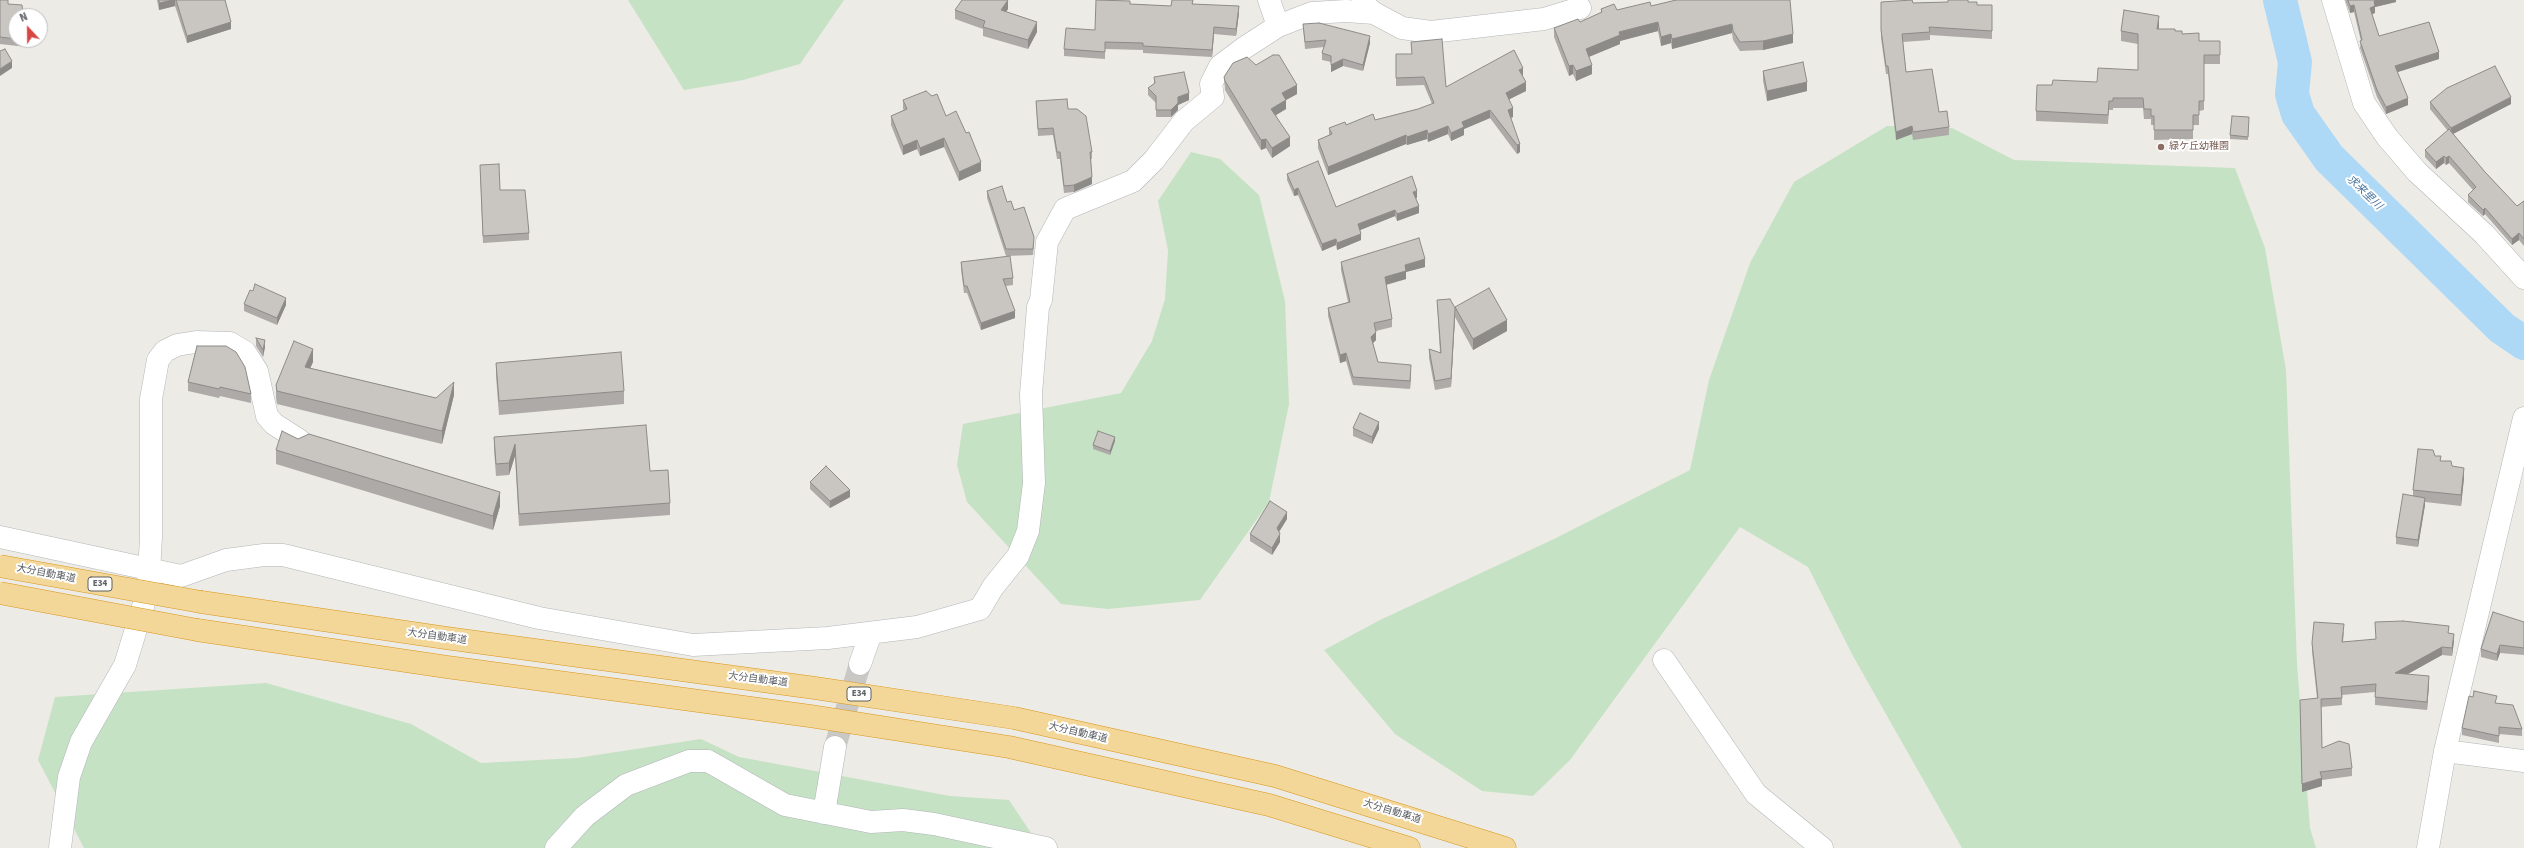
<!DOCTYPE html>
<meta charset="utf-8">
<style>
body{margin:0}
#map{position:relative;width:2524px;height:848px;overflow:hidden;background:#edebe5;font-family:"Source Sans 3",sans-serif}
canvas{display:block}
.north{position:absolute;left:8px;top:8px;width:40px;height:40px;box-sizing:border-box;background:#fff;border:1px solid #bebfc1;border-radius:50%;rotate:338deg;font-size:11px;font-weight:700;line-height:16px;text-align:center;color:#5d6064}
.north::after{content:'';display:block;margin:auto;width:14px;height:18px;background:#d74742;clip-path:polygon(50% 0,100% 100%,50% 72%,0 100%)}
</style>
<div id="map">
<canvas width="2524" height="848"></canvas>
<div class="north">N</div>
</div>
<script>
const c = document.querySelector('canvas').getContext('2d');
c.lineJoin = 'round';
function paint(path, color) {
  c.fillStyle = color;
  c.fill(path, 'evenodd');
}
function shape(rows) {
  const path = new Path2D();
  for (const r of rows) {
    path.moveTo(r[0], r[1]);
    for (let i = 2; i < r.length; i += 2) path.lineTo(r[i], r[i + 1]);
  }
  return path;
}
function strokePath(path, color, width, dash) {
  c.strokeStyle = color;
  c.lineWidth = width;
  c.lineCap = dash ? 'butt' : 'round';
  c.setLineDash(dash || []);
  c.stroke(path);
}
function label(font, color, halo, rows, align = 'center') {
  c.font = font + ' "Source Sans 3","Noto Sans JP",sans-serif';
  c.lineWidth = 4;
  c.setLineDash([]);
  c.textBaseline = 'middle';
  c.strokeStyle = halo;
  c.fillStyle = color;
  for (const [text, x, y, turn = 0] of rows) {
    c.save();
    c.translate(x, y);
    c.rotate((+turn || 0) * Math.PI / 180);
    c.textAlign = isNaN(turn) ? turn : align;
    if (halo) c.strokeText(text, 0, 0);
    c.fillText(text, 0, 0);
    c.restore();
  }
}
paint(shape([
 [628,0,844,0,800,64,743,80,684,90],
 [1887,126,1952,128,2014,160,2235,168,2265,248,2286,370,2297,664,2310,828,2316,848,1962,848,1853,656,1808,567,1740,527,1570,760,1533,796,1482,791,1395,734,1324,650,1380,620,1554,539,1690,470,1709,380,1750,263,1794,182],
 [1191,152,1220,159,1259,195,1285,301,1289,404,1269,502,1200,600,1108,609,1061,604,967,502,957,465,963,424,1121,393,1152,341,1165,299,1168,250,1158,201],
 [266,683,411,724,481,763,577,758,701,739,739,757,950,796,1009,800,1041,848,84,848,38,760,55,697]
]), '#c5e2c4');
strokePath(shape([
 [2280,0,2295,62,2292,94,2298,114,2329,158,2502,328,2524,343]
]), '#add9f6', 34);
strokePath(shape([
 [835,747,860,664]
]), '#c9c8c5', 22, [22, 11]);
const street = shape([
 [1269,0,1278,26],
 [2333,0,2364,103,2387,137,2417,172,2484,234,2524,278],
 [1363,4,1374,13,1402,28,1431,32,1544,19,1580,8],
 [0,537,181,576,226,560,264,555,283,555,539,618,693,645,828,638,917,627,980,609,993,587,1018,556,1028,531,1034,483,1031,394,1038,307,1041,300,1047,242,1065,209,1133,181,1154,160,1184,121,1213,97,1211,84,1220,66,1244,48,1278,26,1312,13,1346,11,1374,13],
 [1664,660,1756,794,1822,848],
 [860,664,871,633],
 [2445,751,2524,761],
 [824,813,835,747],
 [60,848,69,777,81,742,125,665,148,590,151,537,151,399,158,360,165,351,177,345,196,342,230,343,245,352,257,371,267,416,274,424,299,440],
 [556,848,585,816,626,785,689,761,708,761,785,805,871,822,903,820,934,824,1046,848],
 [2428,848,2445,751,2524,418]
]);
const highway = shape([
 [201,602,446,638,815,688,1014,718,1275,776,1505,848],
 [197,630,447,667,810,716,1009,747,1269,805,1409,848]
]);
strokePath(street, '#b2b5b8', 23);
strokePath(highway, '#da9518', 23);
strokePath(street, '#fff', 22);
strokePath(highway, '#f2d798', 22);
const highwayBridge = shape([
 [0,566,201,602],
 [0,593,197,630]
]);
strokePath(highwayBridge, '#da9518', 23, []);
strokePath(highwayBridge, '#f2d798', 22);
paint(shape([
 [0,0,8,4,16,16,16,40,28,40,27,47,0,44],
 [157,0,225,0,231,29,187,43,175,6,159,10],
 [1172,0,1193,0,1193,4,1239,13,1236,36,1214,34,1212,57,1143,53,1143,50,1105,49,1105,59,1064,56,1064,49,1095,30,1130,4,1171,6],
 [2345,0,2396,0,2396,2,2375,7,2375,13,2372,14,2379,36,2439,59,2397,72,2408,105,2386,114,2377,97,2360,48,2361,41,2354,12,2350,13],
 [1881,2,1913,3,1968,2,1977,5,1992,5,1992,39,1930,35,1930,40,1903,42,1906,72,1939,112,1949,127,1949,135,1913,140,1912,134,1896,140,1888,74,1886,74,1881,38],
 [1651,6,1793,43,1763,50,1740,51,1733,40,1732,33,1672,49,1671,43,1661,46,1658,31,1620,41,1620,44,1589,57,1592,74,1576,81,1573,74,1569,76,1554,37,1554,28,1580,22,1601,13,1601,9,1617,10],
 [1008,9,1006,12,1037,32,1028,49,983,36,983,29,955,19,955,10],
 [1303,24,1370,43,1363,71,1343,66,1331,72,1331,62,1322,60,1322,53,1324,47,1305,49],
 [2159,26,2159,29,2175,31,2199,41,2220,41,2220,64,2204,64,2204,110,2199,111,2199,125,2193,125,2193,139,2154,140,2154,125,2151,125,2151,119,2144,119,2143,108,2113,108,2113,110,2109,110,2108,124,2036,121,2036,111,2052,85,2097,82,2138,70,2138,44,2121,41,2121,31],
 [1411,42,1446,87,1523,76,1526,91,1509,99,1513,117,1511,118,1520,152,1517,154,1490,118,1464,129,1464,135,1451,141,1448,134,1428,142,1427,139,1407,145,1406,144,1328,175,1318,148,1318,140,1329,135,1329,128,1375,120,1418,109,1432,104,1424,85,1396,86,1396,54,1412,54],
 [1256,65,1297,94,1286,100,1286,109,1276,115,1290,146,1272,158,1266,148,1261,150,1225,90,1224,77],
 [1763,71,1807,91,1767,101,1763,81],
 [1154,77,1189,100,1178,105,1178,110,1171,117,1156,117,1156,103,1148,95,1148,88,1154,84],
 [903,100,946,116,981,171,959,181,944,147,920,156,917,149,903,155,891,125,891,116,904,110,903,109],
 [1036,101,1068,109,1092,152,1092,159,1091,159,1092,184,1074,192,1064,193,1060,159,1057,159,1053,135,1038,136],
 [2430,102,2511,104,2453,134,2485,172,2517,206,2524,201,2524,246,2519,240,2512,245,2485,214,2483,216,2468,202,2468,195,2473,190,2449,163,2446,165,2444,163,2436,169,2425,157,2425,150,2448,131,2430,109],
 [2249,121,2248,140,2230,139,2230,135],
 [480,171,500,190,529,233,529,240,483,243],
 [1287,174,1336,207,1417,198,1416,198,1419,213,1397,221,1395,216,1360,230,1361,240,1337,250,1336,245,1322,251,1298,195,1294,196,1287,180],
 [987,191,1007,202,1014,210,1034,244,1033,255,1006,256,987,198],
 [961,262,1013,278,1013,285,1006,286,1015,318,981,330,967,293,964,293,961,269],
 [1341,262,1425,267,1406,272,1406,279,1386,285,1392,319,1392,327,1376,331,1376,340,1373,343,1378,362,1411,373,1410,389,1353,385,1346,361,1340,363,1328,316,1328,308,1348,302,1341,270],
 [1437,300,1455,317,1451,387,1435,390,1429,358,1429,349,1440,353],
 [244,304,286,305,277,325,244,311],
 [1455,307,1507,331,1473,350,1455,317],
 [256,338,265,347,263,357,256,346],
 [197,346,251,394,251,403,220,396,219,398,188,391,188,382],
 [313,362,310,368,436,398,454,395,442,444,277,404,276,398,276,385],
 [496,363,624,391,624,404,499,415,496,376],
 [1353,428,1379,429,1372,444,1353,436],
 [494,437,650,471,670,503,670,515,519,526,515,456,509,475,496,476,494,449],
 [298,439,500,506,493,530,276,464,276,450],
 [1115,441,1110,455,1093,449,1093,445],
 [2435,456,2441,461,2452,466,2464,478,2461,506,2425,502,2425,505,2418,547,2396,544,2396,537,2413,496,2413,490],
 [810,482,850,497,830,508,810,489],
 [1287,519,1279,532,1280,542,1272,555,1250,541,1250,534],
 [2524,622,2524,655,2500,653,2497,661,2481,657,2481,649],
 [2344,632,2343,642,2449,633,2454,641,2452,656,2442,655,2408,674,2429,684,2427,710,2375,705,2375,692,2342,695,2342,705,2321,707,2322,748,2352,768,2352,776,2322,780,2322,786,2302,792,2300,707,2317,698,2312,651,2312,643],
 [2497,704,2522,729,2522,736,2499,734,2499,743,2462,735,2462,728]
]), '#adaaa7');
paint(shape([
 [173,0,175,0,175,6,159,10,159,3],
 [1008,0,1008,9,1001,19,1001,10],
 [2376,0,2396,0,2396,2,2375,7,2375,13,2370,15,2370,8,2374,1],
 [2354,5,2354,12,2350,13,2350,6],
 [1239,6,1239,13,1236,36,1236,29],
 [2159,16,2159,26,2157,39,2157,29],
 [231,22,231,29,187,43,187,36],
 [1037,22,1037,32,1028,49,1028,40],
 [1658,22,1658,31,1620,41,1620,44,1586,58,1586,49,1619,32],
 [1732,24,1732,33,1672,49,1672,39],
 [1214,27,1214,34,1212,57,1212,50],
 [1671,34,1671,43,1661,46,1661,37],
 [1793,34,1793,43,1763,50,1763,41],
 [1370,36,1370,43,1363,71,1363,65],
 [2439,52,2439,59,2395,73,2395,66],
 [1343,59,1343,66,1331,72,1331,65],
 [12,61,12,68,0,76,0,69],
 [1573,65,1573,74,1569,76,1569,66],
 [1592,65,1592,74,1576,81,1576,71],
 [1523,68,1523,76,1519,70],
 [1526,82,1526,91,1506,101,1506,93],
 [1807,82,1807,91,1767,101,1767,91],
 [1297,85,1297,94,1286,100,1286,109,1271,118,1271,109,1282,93],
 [1189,93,1189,100,1178,105,1178,97],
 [2511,97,2511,104,2451,135,2451,128],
 [2408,98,2408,105,2386,114,2386,107],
 [1178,103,1178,110,1171,117,1171,110],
 [1513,108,1513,117,1508,119,1508,110],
 [1490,110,1490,118,1464,129,1464,135,1451,141,1451,133,1462,122],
 [1448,126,1448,134,1428,142,1428,134],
 [1912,126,1912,134,1896,140,1896,132],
 [1427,130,1427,139,1407,145,1407,137],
 [1406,135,1406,144,1328,175,1328,167],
 [1290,137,1290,146,1272,158,1272,148],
 [944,138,944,147,920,156,920,148],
 [1266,139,1266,148,1261,150,1261,140],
 [917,140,917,149,903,155,903,146],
 [1520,144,1520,152,1517,154,1517,145],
 [2444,156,2444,163,2436,169,2436,162],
 [2449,156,2449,163,2446,165,2446,158],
 [981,162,981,171,959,181,959,172],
 [1092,177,1092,184,1074,192,1074,185],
 [1298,188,1298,195,1294,196,1294,190],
 [1417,191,1417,198,1413,199,1413,192],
 [1419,206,1419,213,1397,221,1397,214],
 [2485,208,2485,214,2483,216,2483,210],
 [1395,210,1395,216,1358,231,1358,224],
 [2519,233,2519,240,2512,245,2512,239],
 [1361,234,1361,240,1337,250,1337,243],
 [1336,239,1336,245,1322,251,1322,244],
 [1425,259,1425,267,1406,272,1406,279,1385,285,1385,277,1405,265],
 [286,298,286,305,277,325,277,318],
 [1455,308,1455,317,1451,387,1451,378],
 [1015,311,1015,318,981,330,981,323],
 [1507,320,1507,331,1473,350,1473,339],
 [1376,332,1376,340,1371,345,1371,337],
 [265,340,265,347,263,357,263,350],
 [313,349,313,362,305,380,305,367],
 [1346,353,1346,361,1340,363,1340,355],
 [1411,365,1411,373,1410,389,1410,381],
 [454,382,454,395,442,444,442,431],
 [1379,422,1379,429,1372,444,1372,437],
 [1115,437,1115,441,1110,455,1110,451],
 [515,444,515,456,509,475,509,463],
 [2464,468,2464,478,2461,506,2461,495],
 [850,490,850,497,830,508,830,501],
 [500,492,500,506,493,530,493,516],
 [2425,498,2425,505,2418,547,2418,540],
 [1287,512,1287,519,1277,535,1277,528],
 [1280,534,1280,542,1272,555,1272,548],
 [2454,634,2454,641,2452,656,2452,648],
 [2500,645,2500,653,2497,661,2497,654],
 [2442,647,2442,655,2395,681,2395,673],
 [2429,676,2429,684,2427,710,2427,702],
 [2322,778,2322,786,2302,792,2302,784]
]), '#8d8b88');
const building = shape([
 [0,0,8,0,8,4,22,5,23,13,30,14,30,16,16,16,16,39,0,37,0,0],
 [159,0,173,0,159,3,159,0],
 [176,0,225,0,231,22,187,36,176,0],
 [962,0,1008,0,1001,10,1037,22,1028,40,983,27,985,21,955,10,962,0],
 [1096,0,1130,1,1130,4,1171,6,1172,0,1193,0,1192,4,1239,6,1236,29,1214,27,1212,50,1143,46,1143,43,1105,42,1105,52,1064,49,1066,28,1095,30,1096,0],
 [1676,0,1790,0,1793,34,1763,41,1740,42,1733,31,1732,24,1672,39,1671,34,1661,37,1658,22,1619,32,1620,35,1586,49,1592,65,1576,71,1573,65,1569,66,1554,28,1578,19,1580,22,1602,12,1601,9,1614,4,1617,10,1650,2,1651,6,1676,0],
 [1912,0,1913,3,1948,2,1948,0,1968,0,1968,2,1977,2,1977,5,1992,5,1992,31,1929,27,1930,32,1902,34,1906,72,1932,69,1939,112,1947,111,1949,127,1913,132,1912,126,1896,132,1888,66,1886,66,1881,30,1881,2,1912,0],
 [2348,0,2376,0,2374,1,2375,6,2370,8,2379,36,2429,22,2439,52,2395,66,2408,98,2386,107,2377,90,2360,41,2362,40,2354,5,2350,6,2348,0],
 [2124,10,2159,16,2157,29,2175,29,2175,31,2182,31,2182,34,2199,33,2199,41,2220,41,2220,55,2204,55,2204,101,2199,101,2199,115,2193,115,2193,130,2154,130,2154,116,2151,116,2151,109,2144,109,2143,98,2113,98,2113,101,2109,101,2108,115,2036,111,2037,85,2052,85,2053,80,2097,82,2098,68,2138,70,2138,34,2121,31,2124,10],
 [1319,23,1370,36,1363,65,1343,59,1331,65,1331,56,1322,53,1326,40,1305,42,1303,24,1319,23],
 [1442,39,1446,87,1514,50,1523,68,1519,70,1526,82,1506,93,1513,108,1508,110,1520,144,1517,145,1490,110,1462,122,1464,127,1451,133,1448,126,1428,134,1427,130,1407,137,1406,135,1328,167,1318,140,1332,134,1329,128,1345,122,1346,125,1373,114,1375,120,1418,109,1434,103,1424,77,1396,78,1396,54,1412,54,1411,42,1442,39],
 [5,49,12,61,0,69,0,51,5,49],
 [1273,55,1279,55,1297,85,1282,93,1286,100,1271,109,1290,137,1272,148,1266,139,1261,140,1225,81,1224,77,1233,63,1247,57,1256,65,1273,55],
 [1803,62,1807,82,1767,91,1763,71,1803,62],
 [2495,66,2511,97,2451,128,2430,102,2447,88,2495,66],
 [1184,72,1189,93,1178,97,1178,103,1171,110,1156,110,1156,96,1148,88,1155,83,1154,77,1184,72],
 [926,91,932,96,937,94,946,116,956,111,966,133,969,132,981,162,959,172,944,138,920,148,917,140,903,146,891,116,907,109,903,100,926,91],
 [1067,99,1068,109,1077,109,1086,116,1092,152,1090,152,1092,177,1074,185,1064,186,1060,152,1057,152,1053,128,1038,129,1036,101,1067,99],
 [2232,116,2249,117,2248,137,2230,135,2232,116],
 [2449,129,2485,172,2517,206,2524,201,2524,239,2519,233,2512,239,2485,208,2483,210,2468,195,2476,187,2449,156,2446,158,2444,156,2436,162,2425,150,2449,129],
 [1318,161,1336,207,1412,176,1417,191,1413,192,1419,206,1397,214,1395,210,1358,224,1361,234,1337,243,1336,239,1322,244,1298,188,1294,190,1287,174,1318,161],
 [499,164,500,190,525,190,529,233,483,236,480,165,499,164],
 [1002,186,1007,202,1011,201,1014,210,1024,207,1034,237,1033,249,1006,249,987,191,1002,186],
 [1419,238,1425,259,1405,265,1406,271,1385,277,1392,319,1374,323,1376,332,1371,337,1378,362,1411,365,1410,381,1353,377,1346,353,1340,355,1328,308,1350,302,1341,262,1419,238],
 [1010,256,1013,278,1003,279,1015,311,981,323,967,286,964,286,961,262,1010,256],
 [255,284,286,298,277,318,244,304,250,290,253,291,255,284],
 [1489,288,1507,320,1473,339,1455,307,1489,288],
 [1450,299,1455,308,1451,378,1435,381,1429,349,1441,353,1437,300,1450,299],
 [256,338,265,340,263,350,256,338],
 [294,341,313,349,305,367,436,398,454,382,442,431,277,391,276,385,294,341],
 [197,346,226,346,236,352,245,367,251,394,220,387,219,389,188,382,197,346],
 [621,352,624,391,499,401,496,363,621,352],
 [1360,413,1379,422,1372,437,1353,428,1360,413],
 [646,425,650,471,668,470,670,503,519,514,515,444,509,463,496,464,494,437,646,425],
 [282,431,298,439,309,434,500,492,493,516,276,450,282,431],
 [1098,431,1115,437,1110,451,1093,445,1098,431],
 [2418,449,2433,450,2435,456,2441,456,2440,461,2451,461,2452,466,2464,468,2461,495,2413,490,2418,449],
 [826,466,850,490,830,501,810,482,826,466],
 [2403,494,2425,498,2418,540,2396,537,2403,494],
 [1270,501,1287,512,1277,528,1280,534,1272,548,1250,534,1270,501],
 [2493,612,2524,622,2524,648,2500,645,2497,654,2481,649,2493,612],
 [2403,621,2449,626,2448,633,2454,634,2452,648,2442,647,2395,673,2429,676,2427,702,2375,697,2376,684,2341,687,2342,698,2321,699,2322,748,2339,741,2349,744,2352,768,2320,772,2322,778,2302,784,2300,700,2318,698,2312,643,2314,622,2344,624,2342,642,2376,639,2375,622,2403,621],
 [2474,691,2497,696,2495,703,2513,705,2522,729,2499,727,2499,736,2462,728,2469,696,2473,697,2474,691]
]);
paint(building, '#c9c6c2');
strokePath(building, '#8d8b88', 1);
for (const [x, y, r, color] of [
 [2161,147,4,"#8d6e63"]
]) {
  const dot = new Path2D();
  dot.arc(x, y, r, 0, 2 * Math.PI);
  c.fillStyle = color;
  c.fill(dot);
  strokePath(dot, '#fff', 1.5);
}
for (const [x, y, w] of [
 [100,584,24],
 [859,694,24]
]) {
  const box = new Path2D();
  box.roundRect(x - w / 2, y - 7, w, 14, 3);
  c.fillStyle = '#fff';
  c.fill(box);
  strokePath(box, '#5d6064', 1);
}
label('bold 9px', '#5d6064', null, [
 ["E34",100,584],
 ["E34",859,694]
]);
label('10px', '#785e54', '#fff', [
 ["緑ケ丘幼稚園",2169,147]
], 'left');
label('10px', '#5d6064', '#fff', [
 ["大分自動車道",46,574,11],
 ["大分自動車道",437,637,8],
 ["大分自動車道",758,680,7],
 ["大分自動車道",1078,733,13],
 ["大分自動車道",1392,812,17]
]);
label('italic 11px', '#48759e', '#fff', [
 ["求来里川",2364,193,44]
]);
</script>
